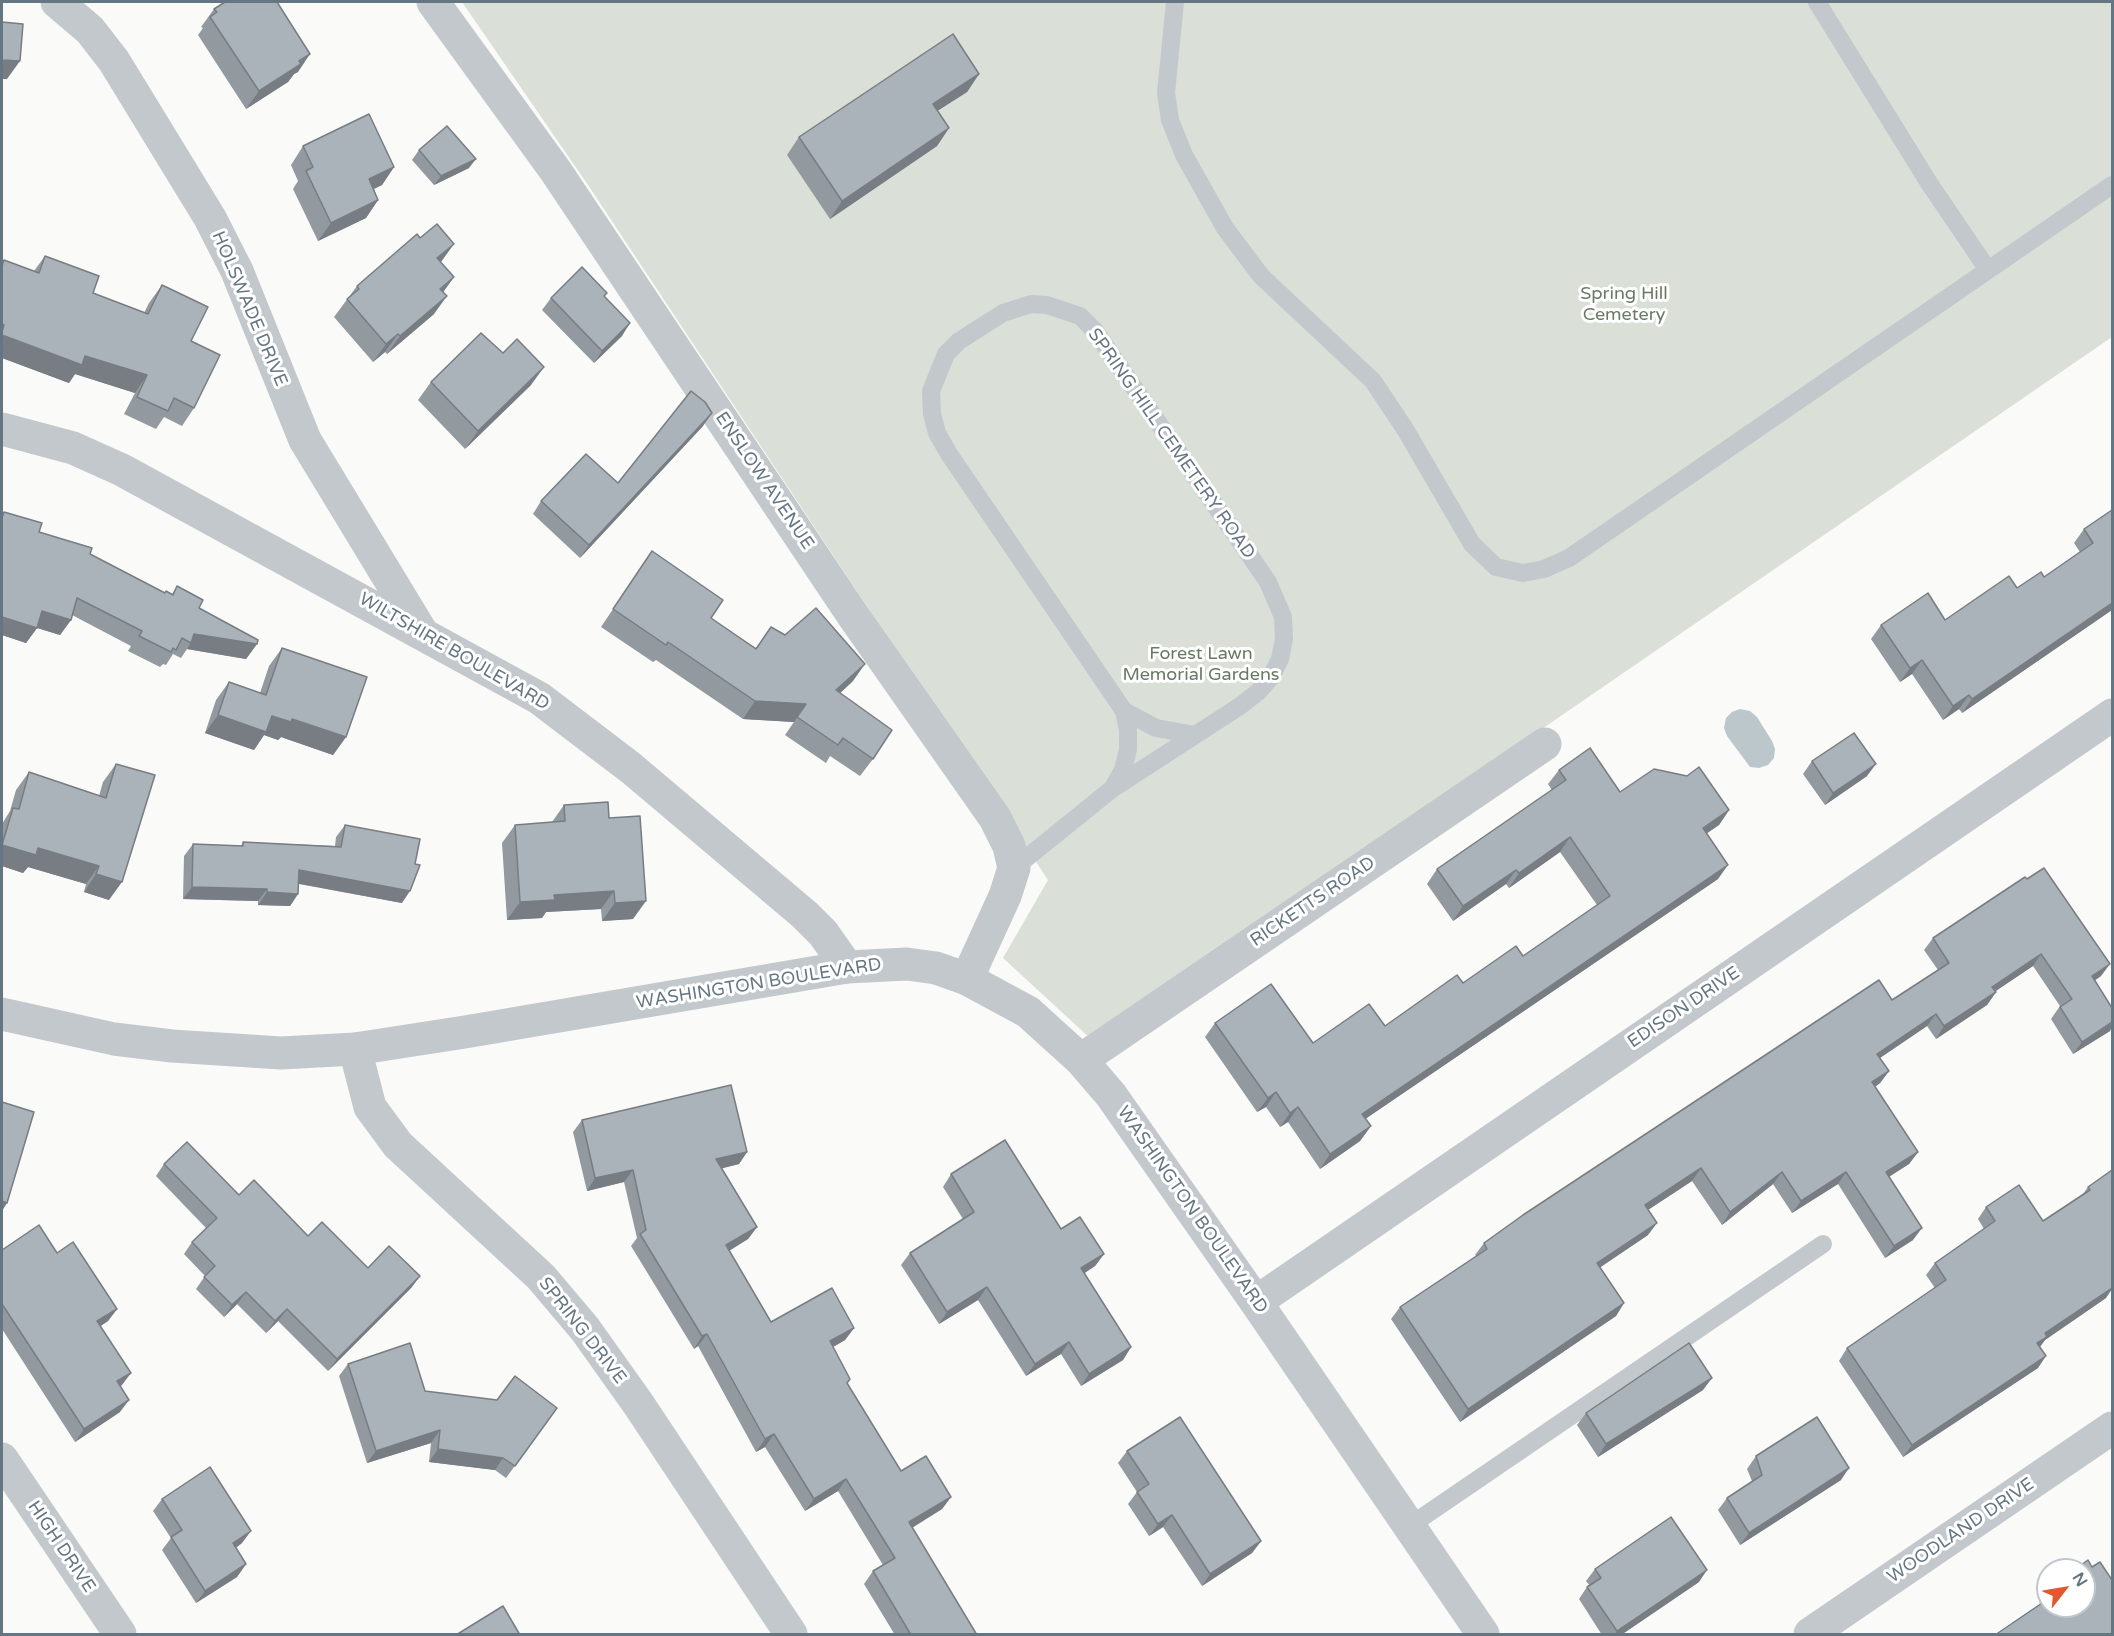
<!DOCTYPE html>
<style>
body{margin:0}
#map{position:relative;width:2114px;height:1636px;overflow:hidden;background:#fafaf8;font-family:"Varela Round",sans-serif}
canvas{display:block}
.frame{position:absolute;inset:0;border:3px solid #657683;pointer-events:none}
.north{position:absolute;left:2036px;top:1558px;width:60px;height:60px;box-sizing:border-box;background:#fff;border:2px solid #c1c8cd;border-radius:50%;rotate:59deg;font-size:16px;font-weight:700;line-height:24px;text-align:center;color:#657683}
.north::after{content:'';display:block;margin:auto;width:21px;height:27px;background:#e4572e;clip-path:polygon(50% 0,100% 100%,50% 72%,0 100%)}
</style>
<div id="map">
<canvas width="2114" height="1636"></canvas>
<div class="frame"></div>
<div class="north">N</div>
</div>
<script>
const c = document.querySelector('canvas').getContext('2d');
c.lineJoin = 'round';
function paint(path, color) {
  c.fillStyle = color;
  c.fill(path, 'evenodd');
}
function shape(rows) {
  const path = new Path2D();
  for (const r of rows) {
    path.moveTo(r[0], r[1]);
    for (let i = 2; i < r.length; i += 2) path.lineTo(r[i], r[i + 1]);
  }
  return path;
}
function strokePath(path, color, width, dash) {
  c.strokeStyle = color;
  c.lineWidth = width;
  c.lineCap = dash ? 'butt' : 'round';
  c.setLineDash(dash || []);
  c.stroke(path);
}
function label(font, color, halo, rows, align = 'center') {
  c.font = font + ' "Varela Round",sans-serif';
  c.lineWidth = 6;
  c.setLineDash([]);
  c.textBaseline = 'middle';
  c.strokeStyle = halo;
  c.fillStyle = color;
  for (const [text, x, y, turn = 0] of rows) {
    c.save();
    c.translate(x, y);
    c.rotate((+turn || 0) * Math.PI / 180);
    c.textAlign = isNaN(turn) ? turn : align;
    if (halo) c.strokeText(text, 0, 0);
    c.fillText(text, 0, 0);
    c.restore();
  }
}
paint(shape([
 [462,2,2112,2,2112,337,1091,1039,1003,958,1048,880,588,185]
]), '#dadfd7');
paint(shape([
 [1740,709,1750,711,1757,717,1772,741,1775,749,1774,758,1768,765,1759,768,1750,767,1727,736,1724,728,1726,718,1732,712]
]), '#bbc7cb');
strokePath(shape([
 [1175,2,1166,93,1170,120,1184,155,1225,228,1261,276,1373,381,1405,429,1472,544,1496,567,1523,573,1544,569,1569,558,2112,185],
 [1817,2,1929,183,1988,270],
 [1114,786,1123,770,1128,749,1128,730,1124,711],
 [1014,868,1112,789,1240,706,1258,692,1271,677,1280,659,1284,639,1283,617,1268,582,1095,331,1080,316,1047,305,1031,304,1003,313,959,341,946,354,931,391,932,414,937,433,949,454,1124,711,1156,728,1195,735],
 [1408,1527,1823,1244]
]), '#c3c8cc', 18);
strokePath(shape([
 [57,2,90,30,114,61,210,218,237,271,305,440,421,631],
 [433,2,555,170,854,617,995,818,1009,846,1014,868,1005,896,967,979],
 [2,429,73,448,122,470,539,698,631,768,805,915,823,933,847,967],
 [355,1049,370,1107,398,1145,541,1277,585,1329,639,1405,791,1634],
 [1081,1060,1545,744],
 [1256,1302,2112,715],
 [2,1459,120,1634]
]), '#c3c8cc', 33);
strokePath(shape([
 [2,1014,114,1039,172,1046,281,1053,355,1049,465,1032,847,967,907,964,936,968,967,979,1028,1012,1081,1060,1111,1095,1256,1302,1483,1634],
 [1810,1634,2112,1428]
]), '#c3c8cc', 33);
paint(shape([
 [280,6,298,72,294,74,288,82,246,109,198,35,203,28,201,27,214,9],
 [979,74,967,92,937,111,949,128,937,146,830,219,787,155,799,137],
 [303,146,394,167,382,185,374,189,378,200,366,218,318,241,293,189,298,181,291,165],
 [419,150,469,168,434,185,412,160],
 [45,256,93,293,144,313,149,303,162,285,191,341,194,408,182,426,164,417,156,429,124,414,135,393,75,374,69,383,2,358,2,263,4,260,34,271],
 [441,262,454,277,443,292,434,314,387,354,385,352,373,362,334,317,357,286],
 [551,298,622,336,594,363,542,310],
 [431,382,531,385,465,449,418,400],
 [703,426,580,558,533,514,541,501,618,483],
 [2112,510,2112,610,1962,713,1959,709,1943,720,1912,674,1900,682,1871,639,1881,625,1945,620,2044,577,2080,552,2074,543,2084,529],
 [4,512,39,532,90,554,164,593,172,594,177,586,199,608,257,644,246,659,187,649,181,658,173,654,166,665,163,664,160,667,128,651,131,646,72,615,71,620,60,635,37,628,26,643,2,635,2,515],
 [652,551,711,618,756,648,771,627,853,681,840,693,873,759,860,776,830,756,826,763,785,735,794,722,743,719,656,660,653,662,601,627],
 [282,648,346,737,333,755,281,737,278,740,264,735,254,750,205,733,216,700,229,682,260,693,269,666],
 [1812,761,1867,776,1825,805,1803,774],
 [116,764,109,900,84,892,86,884,28,867,23,873,2,866,2,824,10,811,16,790,29,772,99,796,103,782],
 [1559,770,1620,792,1729,810,1719,825,1706,834,1718,879,1365,1119,1371,1126,1360,1141,1320,1169,1288,1122,1280,1127,1266,1107,1257,1112,1205,1037,1215,1023,1313,1043,1385,1026,1463,983,1523,956,1597,905,1560,852,1509,888,1506,884,1453,921,1427,884,1437,869,1552,790,1548,784],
 [564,805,609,818,633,919,602,921,601,909,546,912,542,918,507,920,502,843,515,825,552,822],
 [345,825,402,903,299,884,298,894,290,906,258,905,258,901,183,899,184,856,193,844,241,846,243,842,335,846,336,837],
 [2025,877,2101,976,2095,980,2110,1031,2073,1054,2051,1019,2060,1006,2033,966,1995,991,1996,992,1987,1005,1936,1039,1927,1026,1880,1058,1889,1071,1880,1083,1875,1087,1918,1152,1909,1164,1889,1177,1913,1240,1885,1258,1838,1184,1792,1213,1773,1184,1722,1225,1692,1181,1648,1210,1648,1235,1600,1267,1624,1303,1616,1316,1460,1422,1391,1319,1400,1307,1476,1256,1475,1255,1484,1243,1892,1000,1938,970,1924,950,1933,938],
 [582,1120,747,1152,739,1164,722,1168,757,1227,748,1239,729,1251,771,1322,854,1328,845,1340,833,1347,847,1383,901,1471,951,1497,942,1509,912,1527,977,1635,895,1635,864,1584,873,1571,883,1565,838,1491,805,1511,765,1447,756,1452,698,1346,694,1349,631,1246,637,1238,624,1182,587,1191,573,1132],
 [164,1164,239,1195,308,1236,368,1268,420,1276,411,1288,328,1371,278,1321,266,1333,237,1304,224,1317,196,1289,205,1276,184,1254,192,1242,206,1228,156,1176],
 [2112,1170,2106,1298,2045,1340,2040,1347,2038,1368,1903,1457,1839,1361,1847,1348,1935,1288,1926,1275,1935,1263,1984,1229,1978,1219,1986,1207,2043,1221,2083,1194,2088,1187],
 [951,1174,1061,1229,1104,1254,1095,1266,1084,1273,1131,1347,1123,1360,1081,1386,1061,1354,1026,1376,978,1300,939,1324,901,1265,910,1253,963,1219,943,1187],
 [2,1250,57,1253,117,1309,108,1321,100,1326,122,1385,120,1386,120,1412,75,1442,2,1329],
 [348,1364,425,1391,557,1408,506,1478,495,1470,429,1462,431,1443,367,1463,339,1376],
 [1703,1390,1598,1457,1577,1425,1586,1413],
 [1127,1451,1261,1541,1252,1553,1202,1586,1163,1527,1149,1536,1128,1504,1137,1492,1118,1463],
 [1756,1456,1841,1480,1740,1545,1718,1510,1727,1498,1752,1481,1747,1469],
 [162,1499,242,1543,236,1548,246,1564,237,1577,196,1603,162,1550,171,1538,153,1511],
 [2088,1560,2092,1567,2100,1562,2112,1580,2112,1635,1995,1635,2040,1604,2039,1600,2048,1587,2048,1606,2084,1606,2084,1570,2074,1570],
 [1595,1569,1699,1582,1621,1635,1602,1635,1579,1599,1587,1587,1590,1586,1586,1581]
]), '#929a9f');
paint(shape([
 [310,54,298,72,294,74,288,82,246,109,259,91],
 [2,60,20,61,7,79,2,79],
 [979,74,967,92,920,122,933,104],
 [949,128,937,146,830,219,842,201],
 [476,159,469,168,434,185,441,176],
 [394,167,382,185,356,197,369,179],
 [378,200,366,218,318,241,331,223],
 [454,244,441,262,437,258],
 [454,277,441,295,440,289],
 [447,296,434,314,387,354,400,336],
 [630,323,622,336,594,363,602,351],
 [398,334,385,352,373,362,386,344],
 [2,335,85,356,147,375,135,393,75,374,69,383,2,358],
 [544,367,531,385,465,449,478,431],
 [712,413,703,426,580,558,589,545],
 [2112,603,2112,610,1962,713,1972,699],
 [42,611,71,620,60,635,31,626],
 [2,617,37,628,26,643,2,635],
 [194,634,257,644,246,659,187,649,191,643],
 [1922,660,1912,674,1900,682,1910,668],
 [865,664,853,681,824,708,836,690],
 [1969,695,1959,709,1943,720,1953,706],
 [755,701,806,704,794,722,743,719],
 [218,715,272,716,292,719,346,737,333,755,281,737,278,740,264,735,254,750,205,733],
 [1876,764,1867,776,1825,805,1833,793],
 [1729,810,1719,825,1692,843,1703,828],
 [1570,837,1560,852,1509,888,1519,873],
 [2,845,38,848,99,866,86,884,28,867,23,873,2,866],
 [1728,865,1718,879,1352,1128,1362,1114],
 [299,870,410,891,402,903,290,882],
 [1516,870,1506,884,1453,921,1463,906],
 [96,874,122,882,109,900,84,892],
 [192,887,267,889,258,901,183,899],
 [614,891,601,909,546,912,542,918,507,920,520,902,554,895],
 [267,892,298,894,290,906,258,905],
 [646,901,633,919,602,921,615,903],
 [2041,954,2033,966,1984,999,1992,987],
 [2110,964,2101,976,2084,988,2092,976],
 [1996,992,1987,1005,1936,1039,1944,1026],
 [1936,1014,1927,1026,1868,1066,1877,1054],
 [2112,1022,2112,1027,2110,1031,2073,1054,2082,1042],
 [1889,1071,1880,1083,1863,1095,1872,1082],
 [1276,1092,1266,1107,1257,1112,1268,1098],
 [1298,1107,1288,1122,1280,1127,1290,1113],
 [1371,1126,1360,1141,1320,1169,1330,1154],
 [747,1152,739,1164,708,1172,716,1159],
 [1918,1152,1909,1164,1877,1184,1886,1172],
 [1701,1168,1692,1181,1637,1217,1645,1205],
 [633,1170,624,1182,587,1191,595,1178],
 [1782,1172,1773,1184,1722,1225,1730,1212],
 [1846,1172,1838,1184,1792,1213,1801,1201],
 [2,1201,7,1203,2,1211],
 [1657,1223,1648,1235,1589,1275,1597,1263],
 [757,1227,748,1239,717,1258,726,1245],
 [1922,1228,1913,1240,1885,1258,1894,1246],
 [1104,1254,1095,1266,1073,1281,1081,1268],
 [420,1276,411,1288,328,1371,337,1359],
 [2112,1283,2112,1289,2106,1298,2045,1340,2038,1349,2029,1355,2045,1333],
 [987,1287,978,1300,939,1324,947,1312],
 [246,1292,237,1304,224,1317,232,1305],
 [1624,1303,1616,1316,1460,1422,1468,1409],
 [117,1309,108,1321,89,1334,97,1321],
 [287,1309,278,1321,266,1333,275,1321],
 [854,1328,845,1340,821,1354,830,1341],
 [707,1334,698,1346,694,1349,702,1336],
 [1069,1342,1061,1354,1026,1376,1035,1364],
 [1131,1347,1123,1360,1081,1386,1089,1374],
 [2046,1356,2038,1368,1903,1457,1912,1445],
 [131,1373,122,1385,108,1394,117,1381],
 [1712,1378,1703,1390,1598,1457,1606,1444],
 [129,1400,120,1412,75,1442,84,1429],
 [440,1430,431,1443,367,1463,376,1451],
 [774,1434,765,1447,756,1452,765,1439],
 [438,1449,503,1458,495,1470,429,1462],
 [1849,1468,1841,1480,1740,1545,1749,1533],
 [846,1479,838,1491,805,1511,814,1499],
 [951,1497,942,1509,901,1535,909,1522],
 [1172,1515,1163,1527,1149,1536,1158,1524],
 [251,1531,242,1543,224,1556,233,1543],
 [1261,1541,1252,1553,1202,1586,1210,1574],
 [246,1564,237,1577,196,1603,205,1591],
 [1707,1570,1699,1582,1621,1635,1615,1635,1617,1631]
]), '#777d82');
const building = shape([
 [225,2,277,2,310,54,299,61,301,64,259,91,210,17,217,12,214,9,225,2],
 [2,22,23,24,20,61,2,60,2,22],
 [953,34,979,74,933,104,949,128,842,201,799,137,953,34],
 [369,114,394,167,369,179,378,200,331,223,306,171,313,167,303,146,369,114],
 [447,126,476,159,441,176,419,150,447,126],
 [437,224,454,244,437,258,454,277,440,289,447,296,400,336,398,334,386,344,347,299,359,289,357,286,417,234,420,238,437,224],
 [45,256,99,276,93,293,148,314,162,285,208,307,191,341,220,355,194,408,174,398,168,411,137,397,147,375,85,356,82,365,2,335,2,332,4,325,2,324,2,266,4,260,39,273,45,256],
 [582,267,607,293,604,296,630,323,602,351,551,298,582,267],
 [481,333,503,353,517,339,544,367,478,431,431,382,481,333],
 [691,391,705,402,712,413,589,545,541,501,586,454,618,483,691,391],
 [2112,510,2112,603,1972,699,1969,695,1953,706,1922,660,1910,668,1881,625,1928,593,1945,620,2009,576,2017,588,2041,572,2044,577,2093,543,2084,529,2112,510],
 [4,512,42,523,39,532,92,548,90,554,165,593,166,591,173,595,177,586,203,600,199,608,258,640,257,644,194,634,191,643,182,638,176,650,173,648,171,652,139,636,142,631,77,598,71,620,42,611,37,628,2,617,2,518,4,512],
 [652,551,723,600,711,618,756,649,771,627,785,635,816,608,865,664,836,690,892,730,873,759,843,738,838,745,797,717,806,704,755,701,668,642,666,645,613,609,652,551],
 [282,648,367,677,346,737,292,719,291,722,272,716,266,732,218,715,229,682,266,695,282,648],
 [1854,733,1876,764,1833,793,1812,761,1854,733],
 [1590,748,1620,792,1654,769,1687,776,1699,767,1729,810,1703,828,1728,865,1362,1114,1371,1126,1330,1154,1298,1107,1290,1113,1276,1092,1268,1098,1215,1023,1271,984,1313,1043,1369,1004,1385,1026,1457,975,1463,983,1516,946,1523,956,1610,896,1570,837,1519,873,1516,870,1463,906,1437,869,1566,780,1559,770,1590,748],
 [116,764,155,775,122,882,96,874,99,866,38,848,36,855,2,845,13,808,19,809,29,772,106,798,116,764],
 [608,802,609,818,640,816,646,901,615,903,614,891,554,895,555,900,520,902,515,825,565,821,564,805,608,802],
 [345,825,420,839,415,864,420,865,410,891,299,870,298,894,267,892,267,889,192,887,193,844,243,846,243,842,341,847,345,825],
 [2044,868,2110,964,2092,976,2112,1008,2112,1022,2082,1042,2060,1007,2072,999,2041,954,1992,987,1996,992,1944,1026,1936,1014,1877,1054,1889,1071,1872,1082,1918,1152,1886,1172,1922,1228,1894,1246,1846,1172,1801,1201,1782,1172,1730,1212,1701,1168,1645,1205,1657,1223,1597,1263,1624,1303,1468,1409,1400,1307,1487,1249,1484,1243,1523,1215,1879,980,1892,1000,1949,963,1933,938,2025,877,2027,879,2044,868],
 [731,1085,747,1152,716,1159,757,1227,726,1245,771,1322,832,1288,854,1328,830,1341,850,1379,847,1383,901,1471,926,1456,951,1497,909,1522,977,1635,911,1635,873,1571,895,1558,846,1479,814,1499,774,1434,765,1439,707,1334,702,1336,640,1234,646,1230,633,1170,595,1178,582,1120,731,1085],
 [2,1102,34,1112,7,1203,2,1201,2,1102],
 [1005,1140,1061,1229,1080,1217,1104,1254,1081,1268,1131,1347,1089,1374,1069,1342,1035,1364,987,1287,947,1312,910,1253,974,1212,951,1174,1005,1140],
 [187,1142,239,1195,254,1180,308,1236,322,1222,368,1268,389,1246,420,1276,337,1359,287,1309,275,1321,246,1292,232,1305,204,1277,215,1266,192,1242,217,1218,164,1164,187,1142],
 [2112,1170,2112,1288,2045,1333,2047,1337,2037,1343,2046,1356,1912,1445,1847,1348,1946,1280,1935,1263,1995,1221,1986,1207,2019,1185,2043,1221,2090,1190,2088,1187,2112,1170],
 [39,1225,57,1253,73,1242,117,1309,97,1321,131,1373,117,1381,129,1400,84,1429,2,1304,2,1250,39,1225],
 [410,1343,425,1391,497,1400,515,1376,557,1408,515,1466,503,1458,438,1449,440,1430,376,1451,348,1364,410,1343],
 [1689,1343,1712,1378,1606,1444,1586,1413,1689,1343],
 [1180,1417,1261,1541,1210,1574,1172,1515,1158,1524,1137,1492,1149,1484,1127,1451,1180,1417],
 [1817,1417,1849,1468,1749,1533,1727,1498,1762,1475,1756,1456,1817,1417],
 [210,1467,251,1531,233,1543,246,1564,205,1591,171,1537,182,1530,162,1499,210,1467],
 [1671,1517,1707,1570,1617,1631,1587,1587,1601,1578,1595,1569,1671,1517],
 [2088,1560,2092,1567,2100,1562,2112,1580,2112,1635,1995,1635,2048,1599,2048,1606,2084,1606,2084,1570,2074,1570,2088,1560],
 [503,1606,520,1635,456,1635,503,1606]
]);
paint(building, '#aab3b9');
strokePath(building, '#777d82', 1.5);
label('18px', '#687a64', '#fff', [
 ["Spring Hill",1624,294],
 ["Cemetery",1624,315],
 ["Forest Lawn",1201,654],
 ["Memorial Gardens",1201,675]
]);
label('18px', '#657683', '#fff', [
 ["HOLSWADE DRIVE",249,309,67],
 ["SPRING HILL CEMETERY ROAD",1171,444,55],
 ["ENSLOW AVENUE",764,481,56],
 ["WILTSHIRE BOULEVARD",454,652,30],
 ["RICKETTS ROAD",1313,902,-34],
 ["WASHINGTON BOULEVARD",759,984,-9],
 ["EDISON DRIVE",1684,1008,-34],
 ["WASHINGTON BOULEVARD",1192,1210,55],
 ["SPRING DRIVE",582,1331,52],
 ["WOODLAND DRIVE",1961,1531,-34],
 ["HIGH DRIVE",61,1547,56]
]);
</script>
